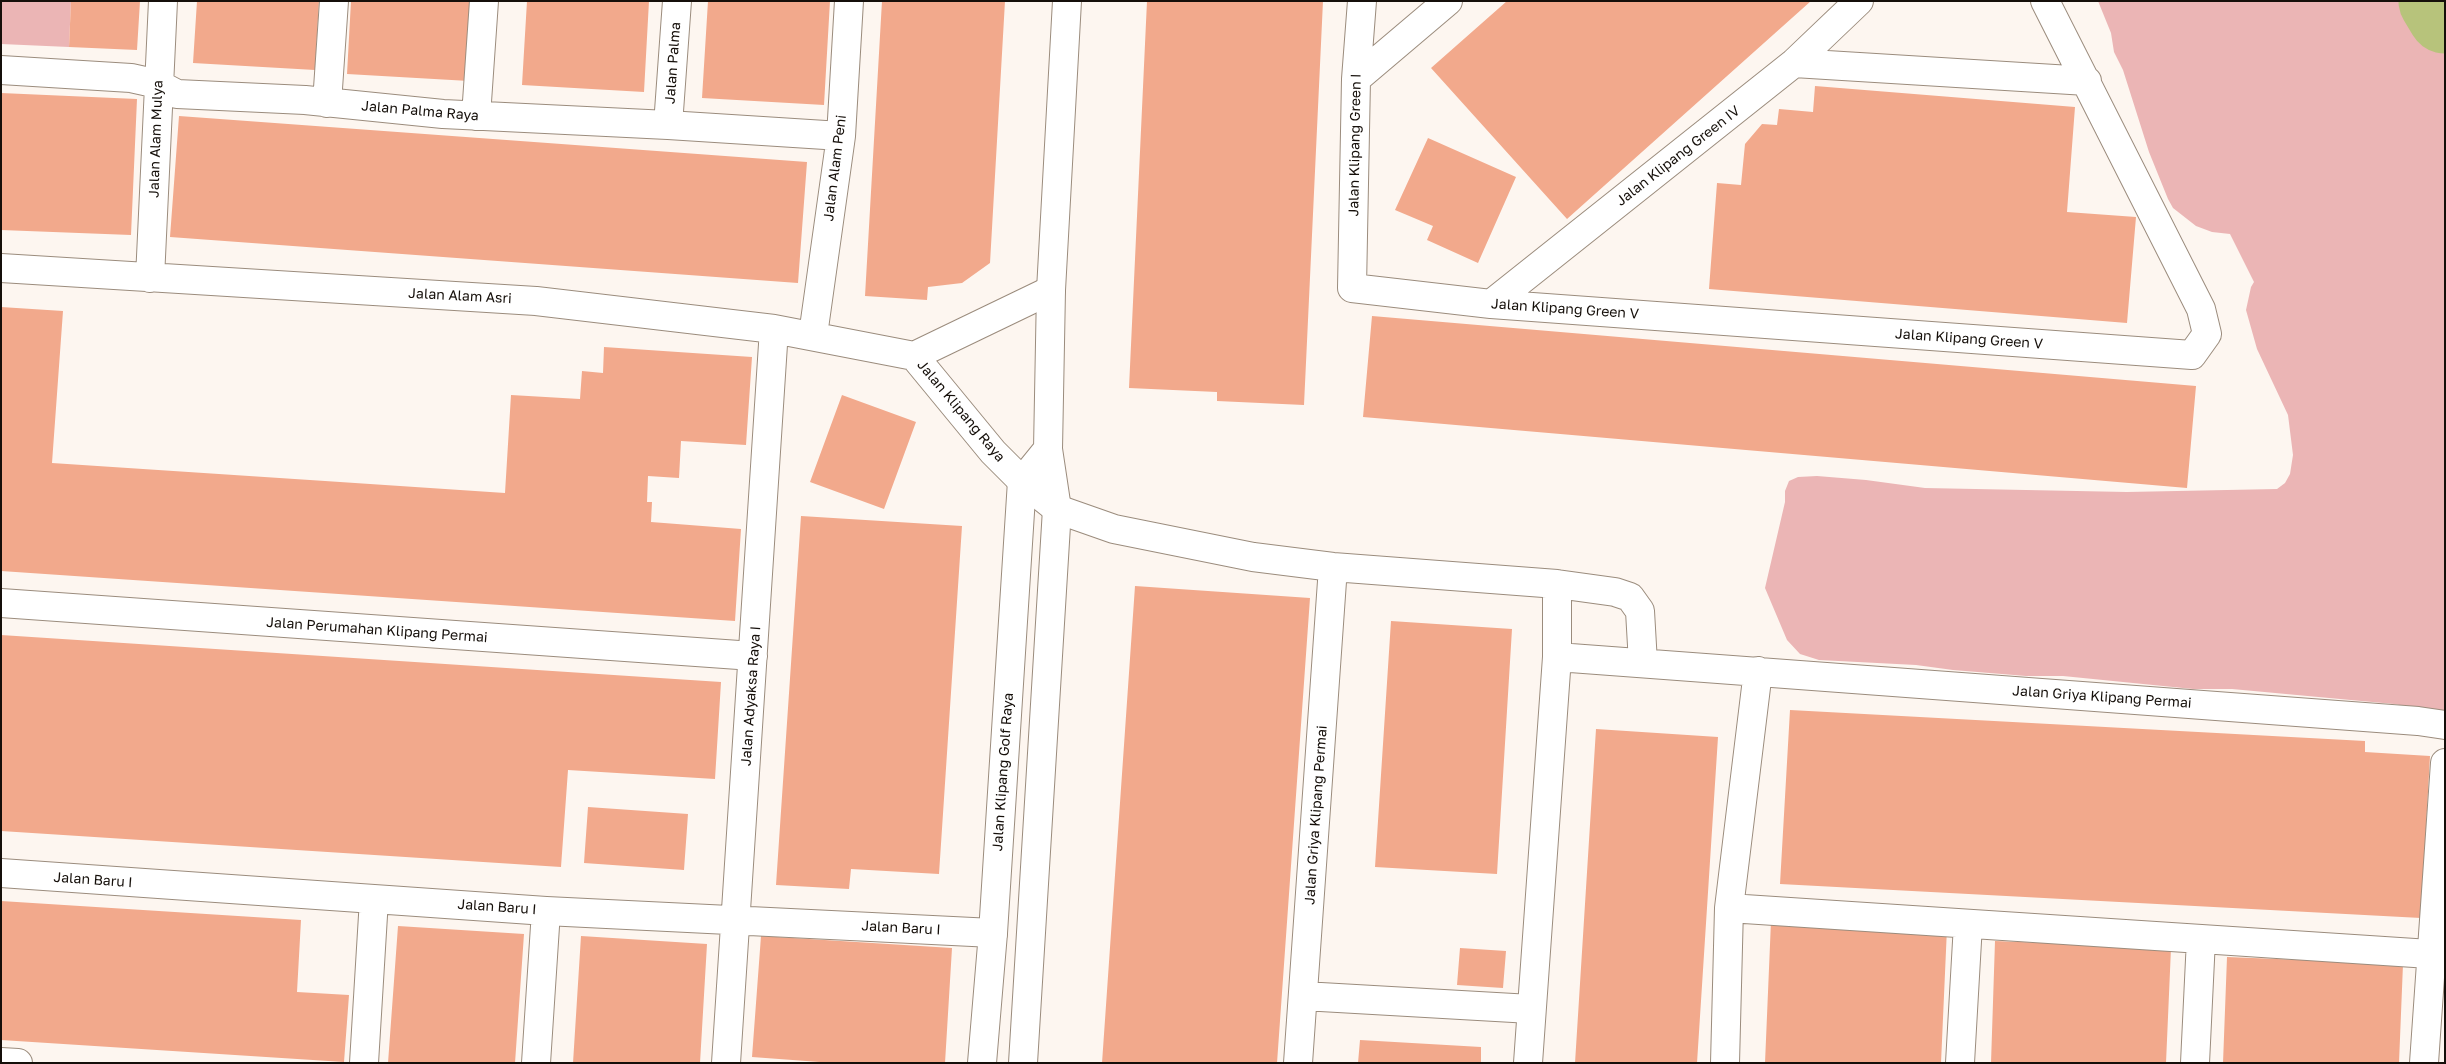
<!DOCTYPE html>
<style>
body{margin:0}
#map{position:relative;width:2446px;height:1064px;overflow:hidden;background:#fdf6f0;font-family:"Golos Text",sans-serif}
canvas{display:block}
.frame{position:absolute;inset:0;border:2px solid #150f0a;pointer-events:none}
</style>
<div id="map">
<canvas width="2446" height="1064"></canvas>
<div class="frame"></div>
</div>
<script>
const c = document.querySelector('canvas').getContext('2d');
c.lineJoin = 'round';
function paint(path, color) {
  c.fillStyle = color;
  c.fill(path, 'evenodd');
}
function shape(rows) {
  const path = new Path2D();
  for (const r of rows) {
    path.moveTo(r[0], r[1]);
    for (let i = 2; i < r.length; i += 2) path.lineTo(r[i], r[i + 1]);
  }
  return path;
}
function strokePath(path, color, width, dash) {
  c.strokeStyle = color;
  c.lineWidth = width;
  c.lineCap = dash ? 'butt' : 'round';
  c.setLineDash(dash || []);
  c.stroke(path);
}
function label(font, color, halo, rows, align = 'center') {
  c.font = font + ' "Golos Text",sans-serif';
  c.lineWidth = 4;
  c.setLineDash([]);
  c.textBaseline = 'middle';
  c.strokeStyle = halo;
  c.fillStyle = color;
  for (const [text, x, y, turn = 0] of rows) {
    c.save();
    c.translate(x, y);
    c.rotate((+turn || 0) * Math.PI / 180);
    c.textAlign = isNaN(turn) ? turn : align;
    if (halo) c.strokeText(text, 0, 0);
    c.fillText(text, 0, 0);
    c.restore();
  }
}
paint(shape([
 [1,1,71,1,69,47,1,44],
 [2098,1,2445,1,2445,713,2394,704,2232,689,2193,689,2063,676,2026,676,1953,670,1916,665,1819,660,1800,654,1787,640,1765,588,1785,502,1785,491,1789,481,1798,477,1817,476,1866,480,1925,488,2127,492,2277,489,2285,483,2290,474,2293,455,2288,415,2257,349,2246,310,2251,287,2254,282,2230,234,2212,232,2196,226,2173,208,2168,199,2149,152,2123,70,2114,52,2111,33]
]), '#ebb5b5');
strokePath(shape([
 [2436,1,2445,16]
]), '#b7c37b', 75);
paint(shape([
 [71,1,140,1,137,50,69,47],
 [197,1,319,1,315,70,193,63],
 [351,1,474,1,469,81,347,74],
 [527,1,649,1,644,92,522,85],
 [708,1,830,1,824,105,702,98],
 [882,1,1005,1,990,263,962,283,928,287,927,300,865,296],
 [1147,1,1323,1,1304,405,1217,401,1217,392,1129,388],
 [1507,1,1811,1,1567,219,1431,68],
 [1815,86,2075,107,2067,212,2136,217,2127,323,1709,289,1717,183,1741,185,1745,144,1762,124,1777,125,1779,109,1813,112],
 [1,93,137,99,131,235,1,230],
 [179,116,807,162,798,283,170,237],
 [1428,138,1516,177,1478,263,1427,240,1433,226,1395,210],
 [1,307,63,311,52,463,325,481,505,493,511,395,580,399,582,371,603,373,604,347,752,357,746,445,681,441,679,478,648,476,647,502,652,502,651,522,741,529,735,621,1,571],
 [1372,316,2196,386,2187,488,1363,417],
 [842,395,916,422,884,509,810,482],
 [801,516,962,526,939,874,851,869,849,889,776,885],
 [1135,586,1310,598,1277,1063,1102,1063],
 [1391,621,1512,629,1497,874,1375,867],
 [1,635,721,682,715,779,568,770,561,867,1,831],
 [1790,710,2365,741,2365,752,2430,756,2421,918,1780,884],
 [1596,729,1718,737,1697,1063,1575,1063],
 [588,807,688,814,684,870,584,863],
 [1,901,301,920,297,992,349,995,344,1062,1,1040],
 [1771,921,1947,928,1941,1063,1765,1063],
 [398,926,524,934,515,1063,388,1063],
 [581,936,707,944,700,1063,573,1063],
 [761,936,952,948,945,1063,833,1063,752,1057],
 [1995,941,2171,948,2166,1063,1991,1063],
 [1460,948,1506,951,1503,988,1457,985],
 [2227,957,2403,964,2399,1063,2223,1063],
 [1360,1040,1481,1047,1481,1063,1358,1063]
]), '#f2a98c');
const minor = shape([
 [1362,1,1356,79,1352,288,1491,304,2192,355,2207,334,2201,309,2045,1],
 [1794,63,2087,81],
 [1,70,131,78,158,84,177,94,305,100,443,114,668,125,841,136],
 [1356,79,1448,1],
 [327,103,334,1],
 [476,116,484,1],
 [668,125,677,1],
 [1,268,536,301,774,329,914,356],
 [150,278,163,1],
 [1491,304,1794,63,1859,1],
 [813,335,841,136,849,1],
 [914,356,993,452,1022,481,1057,509,1114,529,1253,557,1333,567,1557,584,1615,592,1630,597,1640,611,1643,663],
 [914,356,1051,290],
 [1,603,753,656],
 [1557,657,2418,721,2445,725],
 [1,873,546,911,993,933],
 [1729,908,2445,955],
 [1303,996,1531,1009],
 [1,1062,18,1063],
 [364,1063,374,899],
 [536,1063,546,911],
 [726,1063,774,329],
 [1298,1063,1333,567],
 [1528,1063,1557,657,1557,584],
 [1725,1063,1729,908,1758,671],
 [1960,1063,1968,924],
 [2195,1063,2201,939],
 [2424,1063,2445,763]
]);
const major = shape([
 [982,1063,993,933,1022,481,1048,449],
 [1023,1063,1057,509,1048,449,1051,290,1067,1]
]);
strokePath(minor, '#9b8c7d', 30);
strokePath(major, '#9b8c7d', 30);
strokePath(minor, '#fff', 28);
strokePath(major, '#fff', 28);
label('14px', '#150f0a', '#fff', [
 ["Jalan Palma",673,63,-86],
 ["Jalan Palma Raya",420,111,5],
 ["Jalan Alam Mulya",156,139,-88],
 ["Jalan Klipang Green I",1355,145,-89],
 ["Jalan Klipang Green IV",1678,156,-38],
 ["Jalan Alam Peni",835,168,-83],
 ["Jalan Alam Asri",460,296,3],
 ["Jalan Klipang Green V",1565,309,4],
 ["Jalan Klipang Green V",1969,339,4],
 ["Jalan Klipang Raya",961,411,50],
 ["Jalan Perumahan Klipang Permai",377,630,4],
 ["Jalan Adyaksa Raya I",751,696,-86],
 ["Jalan Griya Klipang Permai",2102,697,4],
 ["Jalan Klipang Golf Raya",1003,772,-86],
 ["Jalan Griya Klipang Permai",1316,815,-86],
 ["Jalan Baru I",93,880,4],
 ["Jalan Baru I",497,907,4],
 ["Jalan Baru I",901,928,3]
]);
</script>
